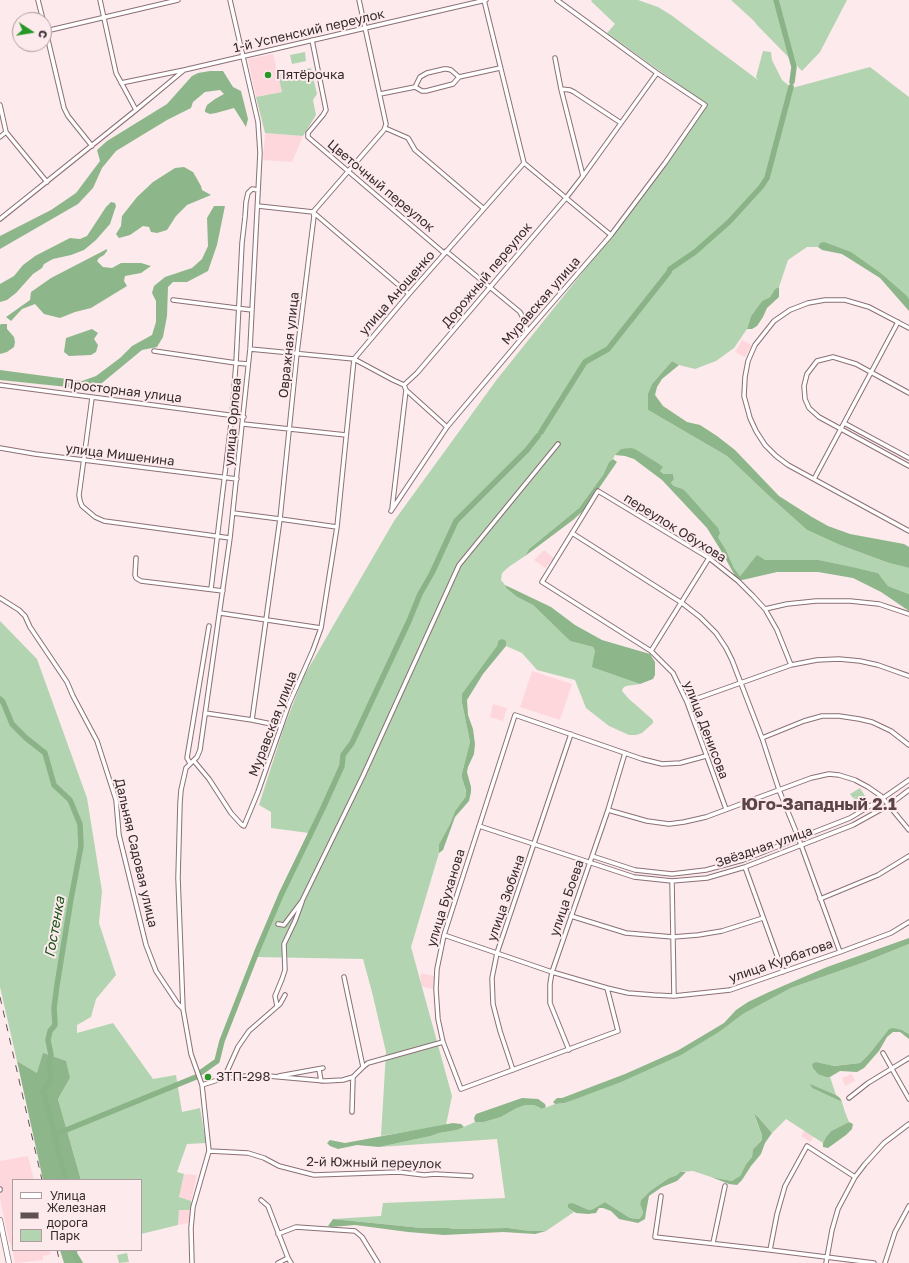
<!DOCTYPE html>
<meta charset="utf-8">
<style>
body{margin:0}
#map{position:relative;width:909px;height:1263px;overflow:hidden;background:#fdeaed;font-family:"Golos Text",sans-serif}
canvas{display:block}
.legend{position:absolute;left:12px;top:1179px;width:130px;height:72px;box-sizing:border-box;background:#fdeaed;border:1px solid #ad9da0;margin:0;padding:5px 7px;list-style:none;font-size:12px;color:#352a2c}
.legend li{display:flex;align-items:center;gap:8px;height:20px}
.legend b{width:20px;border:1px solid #ad9da0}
.north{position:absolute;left:12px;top:12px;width:40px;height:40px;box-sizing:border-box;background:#fdeaed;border:1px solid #ad9da0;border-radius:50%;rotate:102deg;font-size:11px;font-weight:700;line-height:16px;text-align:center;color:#352a2c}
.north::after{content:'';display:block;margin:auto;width:14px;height:18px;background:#259827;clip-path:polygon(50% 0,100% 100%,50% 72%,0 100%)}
</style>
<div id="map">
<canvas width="909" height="1263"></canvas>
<ul class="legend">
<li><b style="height:5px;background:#fff"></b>Улица</li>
<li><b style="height:5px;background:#5e5153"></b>Железная дорога</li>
<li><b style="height:11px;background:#b3d4b0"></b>Парк</li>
</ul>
<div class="north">С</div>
</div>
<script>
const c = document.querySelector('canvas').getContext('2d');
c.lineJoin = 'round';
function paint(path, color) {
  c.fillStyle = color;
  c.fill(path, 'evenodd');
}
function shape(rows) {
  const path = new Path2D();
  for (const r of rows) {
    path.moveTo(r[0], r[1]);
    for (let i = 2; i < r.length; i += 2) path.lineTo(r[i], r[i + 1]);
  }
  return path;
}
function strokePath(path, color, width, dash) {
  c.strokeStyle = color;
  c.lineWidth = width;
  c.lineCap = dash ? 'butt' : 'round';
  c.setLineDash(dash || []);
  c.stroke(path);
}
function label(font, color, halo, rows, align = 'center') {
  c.font = font + ' "Golos Text",sans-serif';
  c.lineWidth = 4;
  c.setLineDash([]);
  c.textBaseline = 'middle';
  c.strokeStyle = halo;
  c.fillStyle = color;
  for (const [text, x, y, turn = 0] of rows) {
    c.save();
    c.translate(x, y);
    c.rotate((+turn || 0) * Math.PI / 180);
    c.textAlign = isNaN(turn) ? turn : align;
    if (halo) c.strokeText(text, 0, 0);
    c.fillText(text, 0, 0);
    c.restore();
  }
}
paint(shape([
 [273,54,282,92,256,97,248,59],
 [265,133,303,136,292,162,263,160],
 [742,340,752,345,745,357,735,352],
 [544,550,554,558,545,568,534,560],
 [532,671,572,684,560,720,520,707],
 [493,704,507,708,503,721,490,717],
 [421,973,434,976,433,989,420,986],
 [852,1074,855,1081,845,1086,842,1078],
 [805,1130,814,1136,810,1142,801,1136],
 [28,1156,34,1180,13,1180,13,1250,50,1250,51,1254,43,1256,43,1260,15,1263,12,1246,9,1241,0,1199,0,1161],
 [184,1174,197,1175,191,1201,179,1197],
 [179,1210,191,1210,189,1223,178,1225]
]), '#fed7dd');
paint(shape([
 [592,0,638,0,658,7,671,15,758,80,756,77,763,51,771,52,772,60,782,80,792,88,870,67,909,97,909,299,882,274,820,243,818,247,807,247,788,260,779,287,775,289,770,297,762,301,751,316,747,329,734,348,716,361,695,369,679,365,672,361,652,384,648,399,648,410,727,456,769,496,807,530,840,545,889,563,909,568,909,594,888,586,878,573,819,560,765,560,748,566,740,576,734,568,726,550,718,537,683,489,674,486,671,483,674,479,673,474,664,474,635,449,615,455,613,459,609,462,603,475,579,508,529,549,525,556,510,566,502,573,501,580,505,585,506,588,517,597,533,605,570,641,593,647,595,651,597,669,640,684,626,686,623,688,622,691,629,699,653,720,653,723,642,733,636,735,629,735,609,726,586,708,575,680,537,670,522,653,506,646,506,641,498,641,497,646,462,703,470,742,462,773,462,778,466,792,466,796,455,811,450,824,439,844,439,853,411,947,452,1096,446,1125,381,1136,386,1052,372,992,363,959,255,957,309,833,271,828,271,812,259,805,284,727,304,676,394,521,498,378,598,253,670,159,705,108,703,102,607,33,615,24,591,1],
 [731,0,847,0,820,52,802,71,757,25,754,21],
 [305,52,306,61,292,64,290,55],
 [311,68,317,94,313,100,316,115,303,136,265,133,256,97,282,92,278,75],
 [0,621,37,659,87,798,102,891,99,923,116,975,96,999,91,1017,77,1025,77,1033,113,1023,153,1079,176,1075,182,1112,200,1108,206,1143,187,1144,177,1172,184,1174,179,1197,191,1201,191,1210,179,1210,178,1225,141,1234,141,1180,81,1180,58,1099,70,1078,37,1073,17,1061,0,987],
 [860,788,867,799,857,805,853,799,856,797,853,798,850,794],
 [909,944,909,1034,902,1030,889,1029,869,1054,860,1063,833,1066,816,1062,826,1077,830,1077,836,1095,811,1085,812,1088,842,1102,845,1112,849,1122,831,1131,826,1137,823,1143,786,1119,772,1133,758,1117,754,1115,762,1135,762,1140,753,1149,752,1157,746,1164,740,1176,736,1179,732,1181,711,1177,693,1171,680,1172,677,1175,669,1178,650,1191,641,1200,640,1204,643,1212,642,1217,639,1219,630,1218,605,1202,593,1209,589,1210,573,1203,568,1208,574,1212,546,1231,530,1231,508,1228,453,1229,449,1228,422,1228,333,1219,381,1216,383,1203,505,1198,497,1139,379,1147,431,1136,439,1133,457,1130,475,1122,484,1122,501,1117,517,1108,526,1105,534,1105,542,1109,555,1104,565,1103,722,1030,743,1014,791,988,862,963],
 [127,1253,129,1262,119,1263,117,1255]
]), '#b3d4b0');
paint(shape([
 [210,71,223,71,233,87,241,91,248,119,246,127,234,108,216,113,210,114,205,112,205,110,207,105,215,99,224,94,220,90,205,92,193,102,191,108,167,120,116,151,102,168,93,188,78,204,0,249,0,236,51,210,76,193,100,161,97,150,107,141,167,104,192,76,198,73],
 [184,167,193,172,201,186,202,190,211,195,187,205,176,216,167,230,157,233,151,232,149,227,143,226,130,235,119,238,116,234,121,226,122,216,137,197,153,182,175,168],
 [111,202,115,203,116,206,110,224,96,240,84,250,71,255,53,259,44,264,42,268,33,274,16,293,7,300,0,302,0,284,14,276,23,265,35,256,70,238,80,239,87,236,106,207],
 [214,206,225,206,217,245,208,271,187,282,173,282,168,287,167,316,163,337,157,347,142,350,102,383,87,389,0,380,0,370,82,381,96,376,120,358,132,346,152,335,156,322,156,301,152,293,154,286,165,277,192,268,202,259,208,246,207,218],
 [824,242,851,252,882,274,907,296,909,299,909,311,880,278,842,254,822,250,818,247,820,243],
 [107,249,107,251,104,255,99,258,97,261,103,267,112,268,121,263,141,263,151,266,141,273,125,276,124,281,127,286,91,308,75,312,60,318,44,314,35,304,22,309,11,321,6,317,30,300,31,292,51,278],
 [779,287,779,297,767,308,763,317,757,326,752,329,747,329,751,316,762,301,770,297,775,289],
 [1,324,7,324,7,329,14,337,15,342,14,347,7,352,0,354,0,325],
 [92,329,98,333,94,339,98,345,96,352,91,355,69,356,64,352,66,338],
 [672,361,679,365,662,379,657,387,655,395,663,406,687,422,700,425,717,436,735,450,779,496,812,517,828,526,850,534,904,544,909,547,909,568,889,563,840,545,807,530,769,496,727,456,648,410,648,394,652,384],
 [631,448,635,449,659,464,663,467,660,471,664,474,673,474,674,479,671,483,674,486,683,489,686,492,718,528,720,533,718,537,726,550,734,568,740,576,757,555,765,560,819,560,852,567,878,573,888,586,909,594,909,611,881,592,853,578,818,572,777,572,738,581,720,549,707,528,662,480,634,459,625,456,615,455,621,449],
 [613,459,617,462,584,510,573,520,525,556,529,549,579,508,603,475,609,462],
 [505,585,551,607,575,625,602,640,650,654,655,662,655,675,653,679,640,684,597,669,592,667,595,651,593,647,570,641,533,605,517,597,506,588],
 [502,639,506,641,506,646,483,674,467,700,468,715,473,729,475,744,474,754,468,767,467,772,471,787,471,792,469,801,455,817,443,850,439,853,439,844,450,824,455,811,466,796,466,791,462,778,462,773,470,742,462,703,462,694,497,646,498,641],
 [909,938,909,944,862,963,791,988,743,1014,722,1030,681,1055,621,1082,565,1103,555,1104,553,1102,557,1098,562,1098,625,1074,677,1051,724,1023,736,1010,748,1002,769,992,827,967],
 [893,1028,902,1030,909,1034,909,1039,900,1032,893,1032,887,1037,879,1051,864,1068,857,1072,840,1071,830,1077,826,1077,818,1074,813,1068,812,1064,816,1062,834,1066,860,1063,869,1054,889,1029],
 [43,1053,66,1061,70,1078,58,1099,81,1180,43,1180,17,1061,37,1073],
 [810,1084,836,1095,840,1098,842,1102,812,1088],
 [522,1098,538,1099,545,1104,546,1107,542,1109,534,1105,526,1105,517,1108,501,1117,484,1122,475,1122,474,1118,476,1114],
 [754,1114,758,1117,772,1133,765,1143,761,1154,751,1166,742,1180,737,1185,729,1184,711,1177,732,1181,740,1176,746,1164,752,1157,753,1149,762,1140,762,1135],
 [849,1122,853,1124,852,1129,846,1135,828,1148,823,1147,823,1143,826,1137,831,1131],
 [453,1123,461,1124,464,1127,457,1130,439,1133,431,1136,379,1147,357,1145,338,1149,330,1146,327,1143,330,1140,345,1143],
 [680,1172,686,1172,677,1181,662,1187,649,1196,646,1212,645,1219,638,1223,619,1219,611,1211,603,1208,599,1208,596,1213,588,1214,576,1213,568,1208,568,1204,573,1203,589,1210,593,1209,605,1202,630,1218,639,1219,642,1216,643,1212,640,1204,641,1200,650,1191,669,1178,677,1175],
 [333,1219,422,1228,449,1228,453,1229,508,1228,530,1231,546,1231,535,1234,503,1232,444,1235,408,1232,355,1225,331,1227,328,1226],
 [60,1250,78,1250,77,1252,78,1258,81,1263,64,1263]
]), '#8db78a');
strokePath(shape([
 [776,0,794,67,792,82],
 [541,432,585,362,608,349,669,272,670,269,695,252,729,222,761,187,767,178,791,87],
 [0,699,3,702,12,724,26,738,45,753,54,785,70,800,80,824,81,846,71,899,57,985,54,1008,55,1025,50,1031,48,1040,51,1055,49,1067,51,1078,43,1092,51,1120,59,1155,66,1180],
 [200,1073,217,1061,222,1041,258,949,281,895,323,808,342,766,343,755,352,743,409,621,420,594,432,573,456,521,527,450,538,436],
 [54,1135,196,1077],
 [72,1250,80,1263]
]), '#8ab487', 5.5);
const minor = shape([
 [38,0,43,20],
 [100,0,116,73,136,110],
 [484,0,524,163],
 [44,23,64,108,68,116,92,146],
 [46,31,178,0],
 [312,40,326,110,323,115,308,133,308,137,444,253],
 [555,58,561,89,583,176],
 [121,83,184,70,486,0],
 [415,87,420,77,427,73,444,69,447,69,451,70,459,77],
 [561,89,570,90,574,92,621,123],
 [380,94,415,87,422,91,426,91,453,84,459,77,500,68],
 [0,105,6,132,47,182],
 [385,128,408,138,415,150,483,208],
 [0,137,6,132],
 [524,163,606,231,611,235],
 [258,206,313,212],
 [314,213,409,294],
 [0,219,136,110,183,71],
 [446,251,520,312,525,322,527,332],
 [173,300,252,310],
 [909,328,869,307,845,300,825,300,808,303,790,310,774,321,755,345,748,361,745,377,744,396,750,418,756,431,765,445,776,456,788,465,909,531],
 [250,349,354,359,393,380,404,385],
 [154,351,236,363,248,364],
 [0,385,244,417],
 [406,390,447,427],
 [909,393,856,364,833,357,817,361,807,374,804,386,805,399,809,408,819,417,909,466],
 [92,398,79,495,80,501,82,506,95,517,104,521,230,538],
 [844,423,909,458],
 [243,424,346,435],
 [0,448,35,454,237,479],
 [814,479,898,322],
 [392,509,406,390,404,385,417,373,566,198,583,176,657,73],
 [391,511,447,427,527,332,611,235,665,163,705,105,657,73,557,0],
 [233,513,280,519,337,527],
 [572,533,682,603,700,617,716,633,726,648,732,660,762,738,779,790,797,834,840,952],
 [136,558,135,575,136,578,141,581,223,591],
 [211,589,232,415,236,363,242,243,245,217,246,202,248,193,252,189,258,190],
 [0,598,19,610,25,616,30,627,67,682,73,696,97,741,116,800,119,835,146,945,156,971,178,1004,183,1009],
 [765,609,787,604,816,601,850,601,879,604,909,614],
 [220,613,321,628],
 [651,651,709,558],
 [687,702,791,665,817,660,839,659,860,661,878,665,909,676],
 [205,713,252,720,281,726],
 [252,720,280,519,297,353,314,216,313,212,384,130,386,124,359,0],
 [762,738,804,721,822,716,839,716,859,719,872,722,891,731,909,745],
 [194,761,209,779,231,813,242,825,244,826,258,792,289,704,313,650,321,628,337,527,354,359,409,294,524,163],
 [190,763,187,758,209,626],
 [726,809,687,702,673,673,651,651,542,582,598,491,709,558,738,581,753,596,765,609,777,630,791,665],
 [608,810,647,821,669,824,684,822,706,817,811,778,829,774,839,775,855,780,868,787,881,796,909,830],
 [479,826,634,877,672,881,707,878,745,867,853,825,889,805,909,790],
 [592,856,635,870,672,874,706,870,743,860,850,818,883,798,909,780],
 [745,867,783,972],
 [672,881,674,996],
 [820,899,878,875,909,856],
 [571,916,626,933,673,937,698,935,722,931,763,918],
 [278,924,284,925,302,901,363,776,459,565,558,444],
 [444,935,552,972,607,988,628,993,654,995,674,996,730,990,840,952,891,933,909,922],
 [344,977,363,1067],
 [607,988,618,1031,461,1089,443,1042,438,1019,436,989,437,969,444,935,515,715,642,759,662,764,680,763,706,756],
 [277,1006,275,996,282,979,285,970,284,944,295,921,302,902],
 [569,1050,550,1003,550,984,552,972,608,810,625,753],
 [883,1053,909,1099],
 [319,1069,321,1081],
 [513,1070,500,1031,493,1004,492,978,497,953,571,734],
 [279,1076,323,1068],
 [224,1078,238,1047,249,1031,280,1004,285,995],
 [202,1085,224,1078,257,1075,325,1081,343,1080,353,1077,363,1067,368,1063,443,1042],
 [849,1098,868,1083,909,1058],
 [352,1112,353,1077],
 [209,1151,248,1153,264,1158,279,1166,314,1175,399,1172,424,1175,435,1174,471,1176],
 [0,1189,0,1190],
 [661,1196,655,1237,770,1250,874,1263],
 [261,1200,268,1206,288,1258,291,1263],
 [278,1234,296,1227,355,1231,362,1237,378,1263],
 [713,1243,725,1186],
 [770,1250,777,1214,785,1186,807,1146,855,1177],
 [192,1263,191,1228,193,1207,209,1151,202,1085,191,1054,183,1009,178,878,180,803,181,790,186,768,197,757,200,750,230,538,250,349,260,153,258,122,230,0],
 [278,1263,288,1258],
 [826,1263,832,1230,838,1209,855,1177,865,1164,884,1143,909,1124],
 [885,1263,895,1232,909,1206]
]);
const major = shape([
 [0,1220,9,1263]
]);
strokePath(minor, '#8b7075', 5.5);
strokePath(major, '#8b7075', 6);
strokePath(minor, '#fff', 3.5);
strokePath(major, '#fff', 4.5);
strokePath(shape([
 [0,997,42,1180],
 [57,1250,60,1263]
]), '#5e5153', 1, [7, 7]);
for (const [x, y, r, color] of [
 [268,75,4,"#259827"],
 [208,1077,4,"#259827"]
]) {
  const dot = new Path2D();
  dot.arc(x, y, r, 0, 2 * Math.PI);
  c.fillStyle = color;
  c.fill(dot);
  strokePath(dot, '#fdeaed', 1.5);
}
label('13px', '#352a2c', '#fdeaed', [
 ["1-й Успенский переулок",309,31,-13],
 ["Цветочный переулок",381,186,40],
 ["Дорожный переулок",487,275,-50],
 ["улица Анощенко",397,293,-49],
 ["Муравская улица",541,301,-49],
 ["Овражная улица",289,345,-84],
 ["Просторная улица",123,391,7],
 ["улица Орлова",233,422,-85],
 ["улица Мишенина",120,455,7],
 ["переулок Обухова",675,528,32],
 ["Муравская улица",273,724,-69],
 ["улица Денисова",706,730,69],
 ["Звёздная улица",764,847,-19],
 ["Дальняя Садовая улица",136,853,77],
 ["улица Буханова",446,898,-73],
 ["улица Зюбина",506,898,-71],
 ["улица Боева",567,898,-71],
 ["улица Курбатова",781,961,-19],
 ["2-й Южный переулок",374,1163,1]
]);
label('13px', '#352a2c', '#fdeaed', [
 ["Пятёрочка",276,75],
 ["ЗТП-298",216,1077]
], 'left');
label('italic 14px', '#155116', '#fdeaed', [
 ["Гостенка",55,927,-80]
]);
label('bold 17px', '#5c4347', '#fdeaed', [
 ["Юго-Западный 2.1",819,805]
]);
</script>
